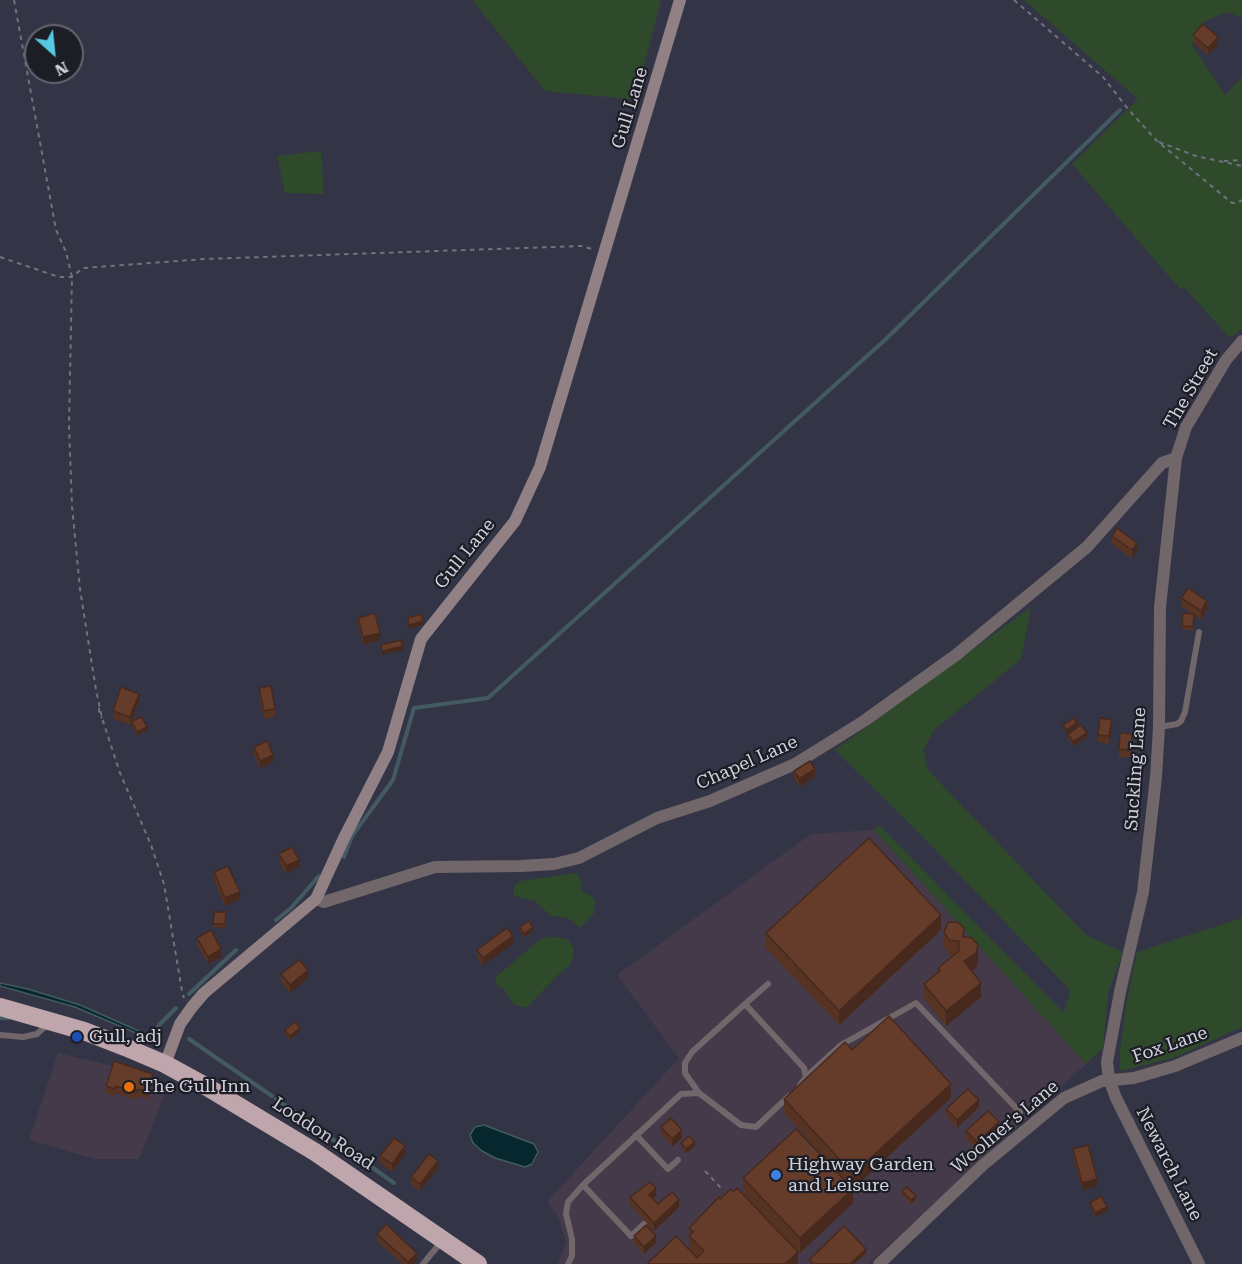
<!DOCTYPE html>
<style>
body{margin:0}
#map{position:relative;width:1242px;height:1264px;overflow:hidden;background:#333546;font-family:"Roboto Serif",serif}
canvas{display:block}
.north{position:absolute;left:24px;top:24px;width:60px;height:60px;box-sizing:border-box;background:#1c1d25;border:2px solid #64656f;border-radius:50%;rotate:153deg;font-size:16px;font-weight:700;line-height:24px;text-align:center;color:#d1d2dd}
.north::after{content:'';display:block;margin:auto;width:21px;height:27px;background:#56c9e1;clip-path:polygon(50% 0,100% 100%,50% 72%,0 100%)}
</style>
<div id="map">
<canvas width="1242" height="1264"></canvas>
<div class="north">N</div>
</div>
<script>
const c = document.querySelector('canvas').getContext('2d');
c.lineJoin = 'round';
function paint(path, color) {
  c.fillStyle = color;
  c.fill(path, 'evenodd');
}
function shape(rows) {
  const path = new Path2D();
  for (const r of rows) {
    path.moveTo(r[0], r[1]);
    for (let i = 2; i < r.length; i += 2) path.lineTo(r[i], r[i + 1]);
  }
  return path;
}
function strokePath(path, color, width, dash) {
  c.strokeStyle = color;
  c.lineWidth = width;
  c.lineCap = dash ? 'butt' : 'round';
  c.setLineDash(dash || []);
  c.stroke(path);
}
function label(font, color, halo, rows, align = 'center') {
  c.font = font + ' "Roboto Serif",serif';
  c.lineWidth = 4.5;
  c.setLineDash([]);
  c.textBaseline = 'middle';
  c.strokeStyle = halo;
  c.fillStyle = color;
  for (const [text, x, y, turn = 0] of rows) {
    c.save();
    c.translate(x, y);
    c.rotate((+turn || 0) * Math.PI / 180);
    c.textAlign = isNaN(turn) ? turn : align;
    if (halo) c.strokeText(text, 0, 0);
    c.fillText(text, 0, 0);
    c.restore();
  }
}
paint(shape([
 [874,830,1086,1064,868,1264,558,1264,566,1242,558,1216,547,1202,679,1058,617,975,811,834],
 [58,1053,116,1067,168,1086,139,1159,95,1159,29,1140]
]), '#443a4a');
paint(shape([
 [472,0,661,0,636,97,629,99,545,91],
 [1024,0,1242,0,1242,18,1227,12,1203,22,1192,45,1225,95,1242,77,1242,329,1230,338,1184,287,1180,289,1072,164,1138,99],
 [321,151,324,194,285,193,277,156],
 [1031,607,1021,659,934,730,923,750,928,770,1086,935,1123,952,1108,993,1103,1048,1086,1064,874,830,879,825,1064,1013,1070,990,920,834,835,750],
 [576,873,583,883,580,887,583,892,592,896,596,903,593,909,594,913,583,924,580,928,568,918,551,916,535,901,514,896,513,892,515,885,521,881],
 [1242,918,1242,1027,1173,1058,1120,1071,1120,1050,1126,1005,1137,952],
 [548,936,567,939,573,947,574,952,571,964,559,974,526,1008,513,1004,504,989,496,984,496,977,538,941]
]), '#2f4a2b');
const water = shape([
 [0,983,28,989,80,1005,150,1036,150,1039,75,1007,0,986,0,983],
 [484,1125,534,1144,538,1152,532,1164,525,1167,495,1158,482,1151,473,1143,470,1135,475,1127,484,1125]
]);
paint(water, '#06272e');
strokePath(water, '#435a62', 1.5);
strokePath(shape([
 [344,857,352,836,393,780,414,708,488,698,887,338,1120,110],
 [276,920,291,908,319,876],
 [189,994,236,950],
 [0,1018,8,1018],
 [146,1036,150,1037,155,1036,159,1025,176,1008],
 [189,1039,272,1096],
 [276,1099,363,1161],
 [366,1163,394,1183]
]), '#435a62', 4);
strokePath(shape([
 [14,0,56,230,66,252,72,277,69,425,72,506,80,589,96,690,102,718,120,773,151,845,164,884,182,991,184,998],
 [1014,0,1103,77,1128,109,1157,141,1232,203,1237,203,1242,200],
 [1159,142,1196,156,1242,166],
 [1224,161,1242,160],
 [0,257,59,277,72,277,83,268,205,259,581,246,592,249],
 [99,708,99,713,102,718],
 [705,1171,722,1189]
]), '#707281', 2, [4.5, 4.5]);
strokePath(shape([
 [1159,727,1177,724,1181,721,1185,712,1199,632],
 [745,1004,768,984],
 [0,1035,23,1037,37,1034,48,1024],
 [800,1085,806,1077,841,1045,916,1003,1020,1112],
 [699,1093,685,1073,685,1063,692,1052,745,1004,804,1068,806,1077],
 [636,1135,668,1169,678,1160],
 [583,1185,631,1236,644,1224],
 [423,1264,442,1241],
 [568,1264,572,1256,572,1239,566,1214,568,1202,583,1185,681,1094,699,1093,741,1125,756,1127,789,1096]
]), '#716669', 6);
strokePath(shape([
 [316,899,324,902,435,867,521,866,554,864,579,858,657,818,710,801,795,764,864,721,956,655,1087,547,1162,463,1176,458],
 [879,1264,983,1165,1064,1098,1102,1081,1134,1078,1175,1066,1242,1038],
 [1199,1264,1116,1098,1109,1079,1107,1062,1120,992,1143,892,1156,777,1159,727,1160,607,1176,458,1186,427,1226,360,1242,341]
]), '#716669', 12);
strokePath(shape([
 [165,1064,180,1024,192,1007,204,993,316,899,344,838,388,752,421,639,515,521,540,467,680,0]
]), '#918084', 12);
strokePath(shape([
 [0,1007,84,1031,125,1047,165,1064,207,1087,315,1152,478,1264]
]), '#bfa6ac', 18);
paint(shape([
 [1193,35,1218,45,1208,55,1193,42],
 [1112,536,1137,551,1132,558,1112,544],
 [1181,598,1207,609,1201,619,1181,606],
 [1194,614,1193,631,1182,629,1182,626],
 [358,618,380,640,363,645,358,625],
 [259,688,275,709,275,717,264,719,259,696],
 [139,701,130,725,113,718,113,711],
 [132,721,147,731,137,735,132,725],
 [1112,728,1109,744,1098,742,1098,735],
 [1068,734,1087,737,1073,746,1068,738],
 [1132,734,1131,757,1119,757,1119,749],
 [254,747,273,762,260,768,254,754],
 [794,771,815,777,799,787,794,778],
 [279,854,299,867,286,874,279,861],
 [214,872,240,899,225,906,214,880],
 [214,912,226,912,225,928,213,927],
 [520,927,533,931,524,937,520,931],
 [941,930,839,1025,766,948,766,933],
 [944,932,964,937,978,959,976,968,972,970,981,997,946,1026,924,999,924,984,938,973,938,968,954,955,949,955,944,946],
 [197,938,221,957,208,964,197,945],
 [513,944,483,965,477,957,477,950],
 [281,974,308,978,290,993,281,982],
 [285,1030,300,1032,290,1040,285,1034],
 [852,1050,951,1098,853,1189,784,1113,784,1099],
 [153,1081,147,1099,138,1096,136,1100,116,1093,115,1096,106,1093,106,1086],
 [979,1107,957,1128,946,1116,946,1109],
 [661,1127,682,1138,672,1147,661,1134],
 [999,1129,977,1150,966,1138,966,1131],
 [681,1143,695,1146,686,1153,681,1147],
 [1073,1149,1097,1186,1082,1190,1073,1157],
 [405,1154,392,1172,380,1163,380,1156],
 [438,1168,420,1191,411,1185,411,1177],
 [743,1178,853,1203,800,1253,743,1193],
 [902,1191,916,1200,911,1204,902,1195],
 [656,1196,652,1199,658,1204,679,1207,654,1231,630,1205,630,1197],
 [1090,1203,1107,1211,1095,1217,1090,1206],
 [689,1228,798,1264,647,1264,689,1250],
 [377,1234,417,1260,414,1264,402,1264,377,1241],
 [634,1236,656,1243,644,1254,634,1243]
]), '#573324');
paint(shape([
 [1218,37,1218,45,1208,55,1208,48],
 [1137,543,1137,551,1132,558,1132,550],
 [1207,601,1207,609,1201,619,1201,611],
 [423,621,423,625,409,629,409,625],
 [380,633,380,640,363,645,363,637],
 [403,646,403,650,382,655,382,651],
 [139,694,139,701,130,725,130,717],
 [1112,720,1112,728,1109,744,1109,736],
 [1077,723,1077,726,1066,734,1066,730],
 [147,727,147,731,137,735,137,732],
 [1087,733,1087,737,1073,746,1073,742],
 [273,755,273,762,260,768,260,761],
 [815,769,815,777,799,787,799,779],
 [299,860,299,867,286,874,286,866],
 [240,892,240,899,225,906,225,898],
 [941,915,941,930,839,1025,839,1011],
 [533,927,533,931,524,937,524,934],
 [513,936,513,944,483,965,483,958],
 [978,945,978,959,976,968,964,975,964,961],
 [221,949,221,957,208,964,208,957],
 [308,970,308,978,290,993,290,985],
 [981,983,981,997,946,1026,946,1011],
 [300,1028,300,1032,290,1040,290,1036],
 [153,1074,153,1081,147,1099,147,1092],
 [951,1084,951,1098,853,1189,853,1174],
 [979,1100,979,1107,957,1128,957,1120],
 [999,1122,999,1129,977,1150,977,1142],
 [682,1130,682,1138,672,1147,672,1139],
 [695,1142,695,1146,686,1153,686,1149],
 [405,1146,405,1154,392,1172,392,1164],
 [438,1161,438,1168,420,1191,420,1184],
 [1097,1179,1097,1186,1082,1190,1082,1183],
 [656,1188,656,1196,649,1202,649,1195],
 [853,1189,853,1203,800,1253,800,1238],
 [916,1196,916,1200,911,1204,911,1200],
 [679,1200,679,1207,654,1231,654,1223],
 [1107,1207,1107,1211,1095,1217,1095,1213],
 [656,1236,656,1243,644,1254,644,1247],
 [866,1249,866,1253,854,1264,850,1264],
 [798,1252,798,1264,785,1264],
 [417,1253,417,1260,414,1264,408,1264,408,1262]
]), '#47291d');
const building = shape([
 [1203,24,1218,37,1208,48,1193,35,1203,24],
 [1117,528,1137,543,1132,550,1112,536,1117,528],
 [1188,588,1207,601,1201,611,1181,598,1188,588],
 [375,613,380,633,363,637,358,618,375,613],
 [1183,613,1194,614,1193,627,1182,626,1183,613],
 [421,614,423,621,409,625,408,618,421,614],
 [401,640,403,646,382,651,381,645,401,640],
 [271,686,275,709,264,711,259,688,271,686],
 [121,687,139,694,130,717,113,711,121,687],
 [142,717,147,727,137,732,132,721,142,717],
 [1074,718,1077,723,1066,730,1063,725,1074,718],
 [1100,718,1112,720,1109,736,1098,735,1100,718],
 [1081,725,1087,733,1073,742,1068,734,1081,725],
 [1120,733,1132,734,1131,750,1119,749,1120,733],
 [267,741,273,755,260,761,254,747,267,741],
 [810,761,815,769,799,779,794,771,810,761],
 [869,838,941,915,839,1011,766,933,869,838],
 [292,847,299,860,286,866,279,854,292,847],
 [228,866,240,892,225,898,214,872,228,866],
 [214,912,226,912,225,924,213,924,214,912],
 [529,921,533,927,524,934,520,927,529,921],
 [948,922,958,922,964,928,963,937,972,938,978,945,976,953,964,961,981,983,946,1011,924,984,940,971,938,968,959,951,959,941,949,940,944,932,948,922],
 [507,928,513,936,483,958,477,950,507,928],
 [211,930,221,949,208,957,197,938,211,930],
 [299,960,308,970,290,985,281,974,299,960],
 [889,1016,951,1084,853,1174,784,1099,845,1042,852,1050,889,1016],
 [295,1022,300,1028,290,1036,285,1030,295,1022],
 [114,1061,153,1074,147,1092,138,1089,136,1092,116,1086,115,1089,106,1086,114,1061],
 [968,1089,979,1100,957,1120,946,1109,968,1089],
 [988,1111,999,1122,977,1142,966,1131,988,1111],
 [671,1118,682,1130,672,1139,661,1127,671,1118],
 [796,1129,853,1189,800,1238,743,1178,796,1129],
 [689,1136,695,1142,686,1149,681,1143,689,1136],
 [394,1138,405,1146,392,1164,380,1156,394,1138],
 [1088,1145,1097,1179,1082,1183,1073,1149,1088,1145],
 [429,1154,438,1161,420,1184,411,1177,429,1154],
 [650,1182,656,1188,649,1195,658,1204,672,1192,679,1200,654,1223,630,1197,650,1182],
 [907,1187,916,1196,911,1200,902,1191,907,1187],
 [737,1188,798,1252,785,1264,647,1264,676,1236,697,1258,704,1251,689,1236,694,1232,689,1228,719,1197,720,1199,731,1189,734,1192,737,1188],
 [1101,1196,1107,1207,1095,1213,1090,1203,1101,1196],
 [386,1224,417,1253,408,1262,377,1234,386,1224],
 [646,1225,656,1236,644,1247,634,1236,646,1225],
 [844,1226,866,1249,850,1264,813,1264,809,1260,844,1226]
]);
paint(building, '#653b2a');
strokePath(building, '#47291d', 1.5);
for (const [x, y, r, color] of [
 [77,1037,6,"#1a4fb4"],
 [129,1087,6,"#e8710a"],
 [776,1175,6,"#3f7fe0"]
]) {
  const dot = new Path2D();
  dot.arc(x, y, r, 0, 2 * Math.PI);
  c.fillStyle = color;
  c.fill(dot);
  strokePath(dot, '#1c1d25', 2);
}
label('18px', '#d1d2dd', '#1c1d25', [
 ["Gull Lane",630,108,-73],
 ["The Street",1191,389,-60],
 ["Gull Lane",465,554,-51],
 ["Chapel Lane",747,763,-24],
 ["Suckling Lane",1136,769,-86],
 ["Fox Lane",1170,1045,-19],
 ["Woolner's Lane",1005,1127,-40],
 ["Loddon Road",323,1134,33],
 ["Newarch Lane",1169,1164,63]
]);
label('18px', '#d1d2dd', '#1c1d25', [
 ["Gull, adj",89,1037],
 ["The Gull Inn",141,1087],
 ["Highway Garden",788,1165],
 ["and Leisure",788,1186]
], 'left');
</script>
